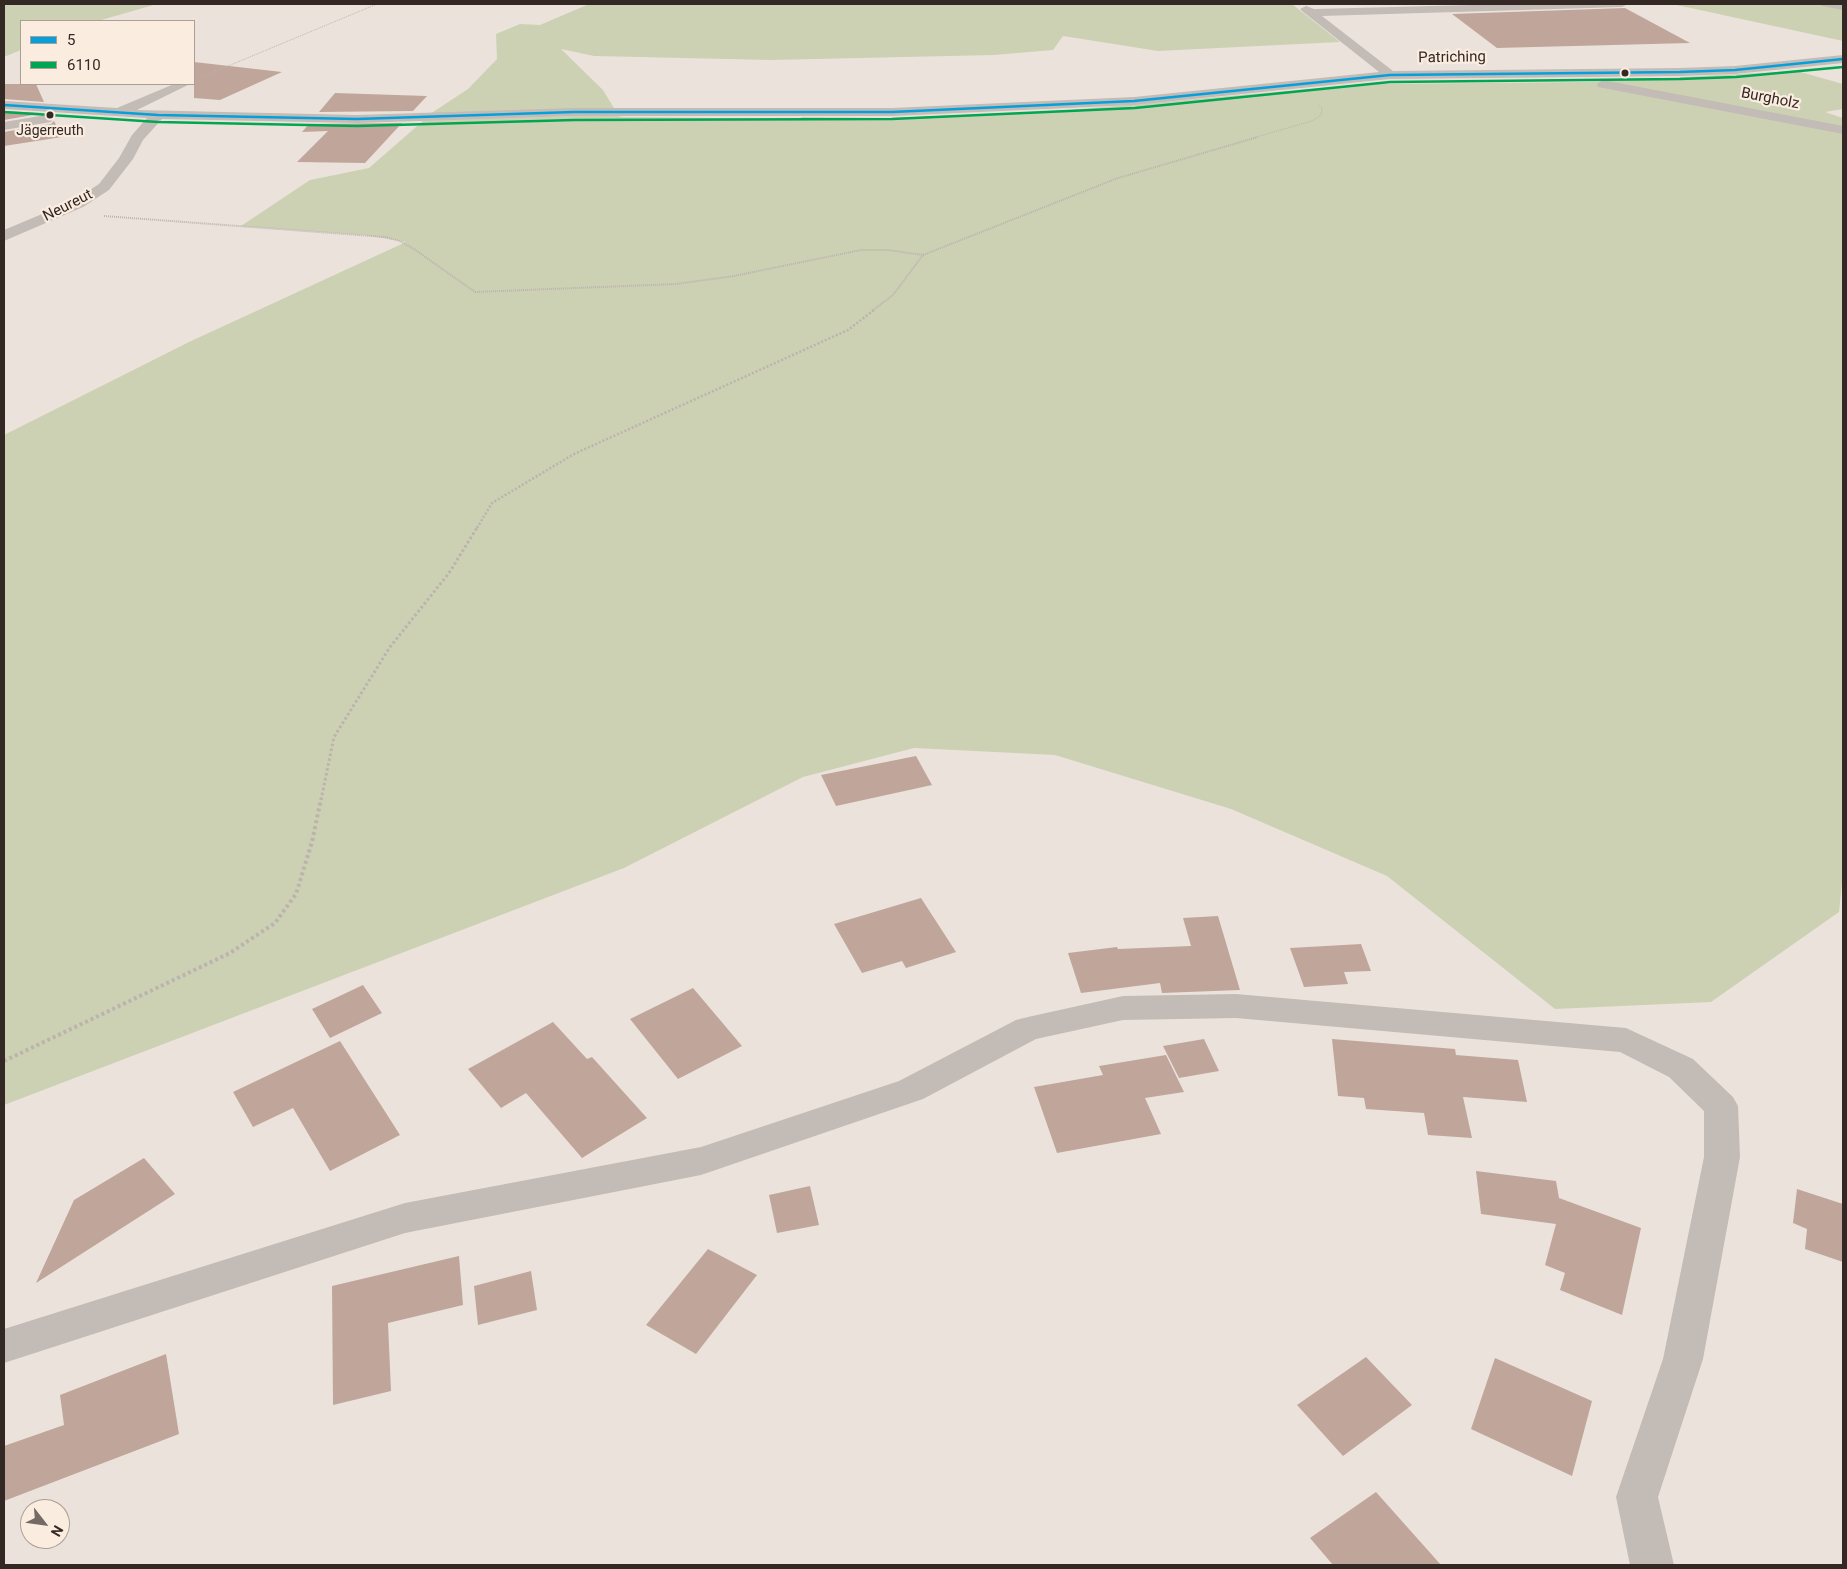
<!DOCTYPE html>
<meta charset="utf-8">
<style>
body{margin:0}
#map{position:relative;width:1847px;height:1569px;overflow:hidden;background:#ebe3db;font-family:Roboto,sans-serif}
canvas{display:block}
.frame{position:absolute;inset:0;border:5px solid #342824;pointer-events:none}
.legend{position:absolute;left:20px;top:20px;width:175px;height:65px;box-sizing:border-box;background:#faede0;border:1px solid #ab9e95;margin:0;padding:6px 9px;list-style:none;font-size:15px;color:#342824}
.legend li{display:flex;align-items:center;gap:10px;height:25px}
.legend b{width:25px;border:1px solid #ab9e95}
.north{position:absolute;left:20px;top:1499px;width:50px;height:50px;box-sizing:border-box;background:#faede0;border:1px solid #ab9e95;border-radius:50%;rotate:120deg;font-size:14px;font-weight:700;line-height:20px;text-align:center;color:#342824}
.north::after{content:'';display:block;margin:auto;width:18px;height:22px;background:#746964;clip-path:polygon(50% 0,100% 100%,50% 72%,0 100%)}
</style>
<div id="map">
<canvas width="1847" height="1569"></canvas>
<div class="frame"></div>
<ul class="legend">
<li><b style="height:6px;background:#05a0db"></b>5</li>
<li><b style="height:6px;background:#00a651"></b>6110</li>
</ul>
<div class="north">N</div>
</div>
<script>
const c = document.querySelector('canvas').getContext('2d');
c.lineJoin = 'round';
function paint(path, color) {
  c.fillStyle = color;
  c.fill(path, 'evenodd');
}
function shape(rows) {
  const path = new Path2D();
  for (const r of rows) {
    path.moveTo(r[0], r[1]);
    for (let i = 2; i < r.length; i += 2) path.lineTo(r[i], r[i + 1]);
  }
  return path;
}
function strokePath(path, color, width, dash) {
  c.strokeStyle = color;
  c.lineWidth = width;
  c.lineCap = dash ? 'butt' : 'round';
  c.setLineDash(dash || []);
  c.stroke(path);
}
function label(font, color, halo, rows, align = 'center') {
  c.font = font + ' Roboto,sans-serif';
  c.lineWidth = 4.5;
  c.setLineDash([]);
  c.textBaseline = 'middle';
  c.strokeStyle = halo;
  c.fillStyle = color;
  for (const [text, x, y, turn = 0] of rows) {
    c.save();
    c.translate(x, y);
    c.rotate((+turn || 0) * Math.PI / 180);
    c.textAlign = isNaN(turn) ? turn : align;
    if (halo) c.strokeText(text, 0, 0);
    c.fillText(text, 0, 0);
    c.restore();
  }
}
paint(shape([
 [4,4,157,4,98,21,21,21,21,50,4,57],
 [589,4,1292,4,1340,42,1158,51,1063,36,1053,50,994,55,771,60,594,56,561,49,603,90,614,108,430,114,468,89,497,59,496,34,520,24,540,25],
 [1672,4,1833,4,1843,6,1843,41],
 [1797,71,1843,84,1843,109,1825,112,1843,118,1843,873,1839,912,1711,1002,1555,1009,1387,876,1231,809,1055,755,914,748,803,777,624,868,4,1105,4,435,189,342,406,242,364,235,241,226,310,180,369,168,424,120,614,115,622,117,800,119,802,117,887,118,1059,111,1367,84,1589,82]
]), '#ccd1b4');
paint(shape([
 [1625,8,1690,43,1497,48,1452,14],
 [194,62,282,72,220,100,194,98],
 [4,84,36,84,44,102,4,99],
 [335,93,427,96,413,111,319,112],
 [4,111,44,113,4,120],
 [54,121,62,137,4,146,4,132,51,124],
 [402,123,365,163,297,162,328,131,302,132,309,124],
 [916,756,932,785,836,806,821,775],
 [921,898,956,952,906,968,902,961,862,973,834,924],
 [1218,916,1240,990,1162,993,1160,983,1081,993,1068,953,1117,947,1118,949,1191,946,1183,918],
 [1361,944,1371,971,1344,972,1348,984,1304,987,1290,948],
 [363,985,382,1013,330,1038,312,1009],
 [693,988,742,1046,678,1079,630,1019],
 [553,1022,587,1059,592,1057,647,1118,582,1158,526,1093,501,1108,468,1069],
 [1204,1039,1219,1071,1179,1078,1163,1046],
 [1332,1039,1455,1049,1456,1055,1518,1060,1527,1102,1463,1097,1472,1138,1428,1135,1424,1113,1366,1109,1364,1098,1338,1096],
 [340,1041,400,1135,330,1171,293,1108,253,1127,233,1092],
 [1166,1055,1184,1092,1145,1098,1161,1134,1057,1153,1034,1087,1103,1075,1099,1066],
 [144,1158,175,1194,36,1283,74,1200],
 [1476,1171,1556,1181,1559,1198,1641,1228,1622,1315,1560,1290,1565,1273,1545,1265,1556,1224,1481,1214],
 [810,1186,819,1225,777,1233,769,1195],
 [1797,1189,1843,1204,1843,1262,1805,1249,1807,1229,1793,1223],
 [708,1249,757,1275,696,1354,646,1325],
 [459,1256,463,1305,388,1323,391,1391,333,1405,332,1286],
 [531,1271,537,1310,478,1325,474,1286],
 [166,1354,179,1434,4,1501,4,1446,64,1425,60,1395],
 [1366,1357,1412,1405,1343,1456,1297,1405],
 [1495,1358,1592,1401,1572,1476,1471,1429],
 [1376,1492,1441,1565,1333,1565,1310,1538]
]), '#c0a59b');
strokePath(shape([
 [204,76,377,4],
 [1253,138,1312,121,1321,115,1322,108,1319,105]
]), '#bcb3ad', 1, [1, 1]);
strokePath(shape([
 [104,216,385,237,400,241,414,249,475,292,676,284,734,276,861,250,888,250,923,255,1118,178,1258,137],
 [872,311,893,295,923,255]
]), '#bcb3ad', 2, [1, 1]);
strokePath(shape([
 [477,528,492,503,574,454,848,330,874,310]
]), '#bcb3ad', 2.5, [2, 2]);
strokePath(shape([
 [321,800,334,737,390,647,449,573,478,526]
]), '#bcb3ad', 3, [2.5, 2.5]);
strokePath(shape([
 [4,1061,230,953,275,923,296,894,312,842,321,799]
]), '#bcb3ad', 4, [3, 3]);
paint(shape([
 [1513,4,1628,4,1622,7,1322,16,1393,71,1680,68,1735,66,1843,55,1843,63,1735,74,1680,76,1390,79,1134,105,892,116,574,116,357,123,162,119,143,140,133,159,109,190,83,207,4,241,4,230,73,201,99,184,119,158,132,135,147,118,4,109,4,101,117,108,174,84,190,84,137,110,357,115,574,108,892,108,1134,97,1379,72,1302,11,1300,9,1306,6,1314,9,1513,4],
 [1820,4,1843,4,1843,10,1822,6,1820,4],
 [1603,80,1843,126,1843,134,1598,87,1597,84,1603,80],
 [46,115,51,116,53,119,51,122,4,130,4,122,46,115],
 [1236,994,1626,1028,1693,1059,1733,1097,1738,1106,1740,1157,1703,1359,1658,1497,1674,1565,1630,1565,1616,1497,1663,1359,1704,1157,1704,1111,1669,1077,1620,1052,1236,1018,1123,1020,1036,1039,923,1099,701,1175,405,1233,4,1363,4,1329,405,1203,701,1147,899,1081,1016,1020,1028,1017,1123,996,1236,994]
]), '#c3bbb5');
strokePath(shape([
 [4,105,158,115,357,119,574,112,892,112,1134,101,1390,75,1680,72,1735,70,1843,59]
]), '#05a0db', 2.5);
strokePath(shape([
 [4,112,158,122,357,126,574,120,892,119,1135,108,1390,82,1680,79,1736,77,1843,67]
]), '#00a651', 2.5);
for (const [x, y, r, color] of [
 [1625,73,4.5,"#342824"],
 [50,115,4.5,"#342824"]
]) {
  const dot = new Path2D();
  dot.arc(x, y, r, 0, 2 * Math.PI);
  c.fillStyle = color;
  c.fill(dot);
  strokePath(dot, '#faede0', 2);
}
label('14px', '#342824', '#faede0', [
 ["Jägerreuth",50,131]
]);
label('15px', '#342824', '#faede0', [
 ["Patriching",1452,58,-1],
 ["Burgholz",1770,99,11],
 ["Neureut",68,206,-27]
]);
</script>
